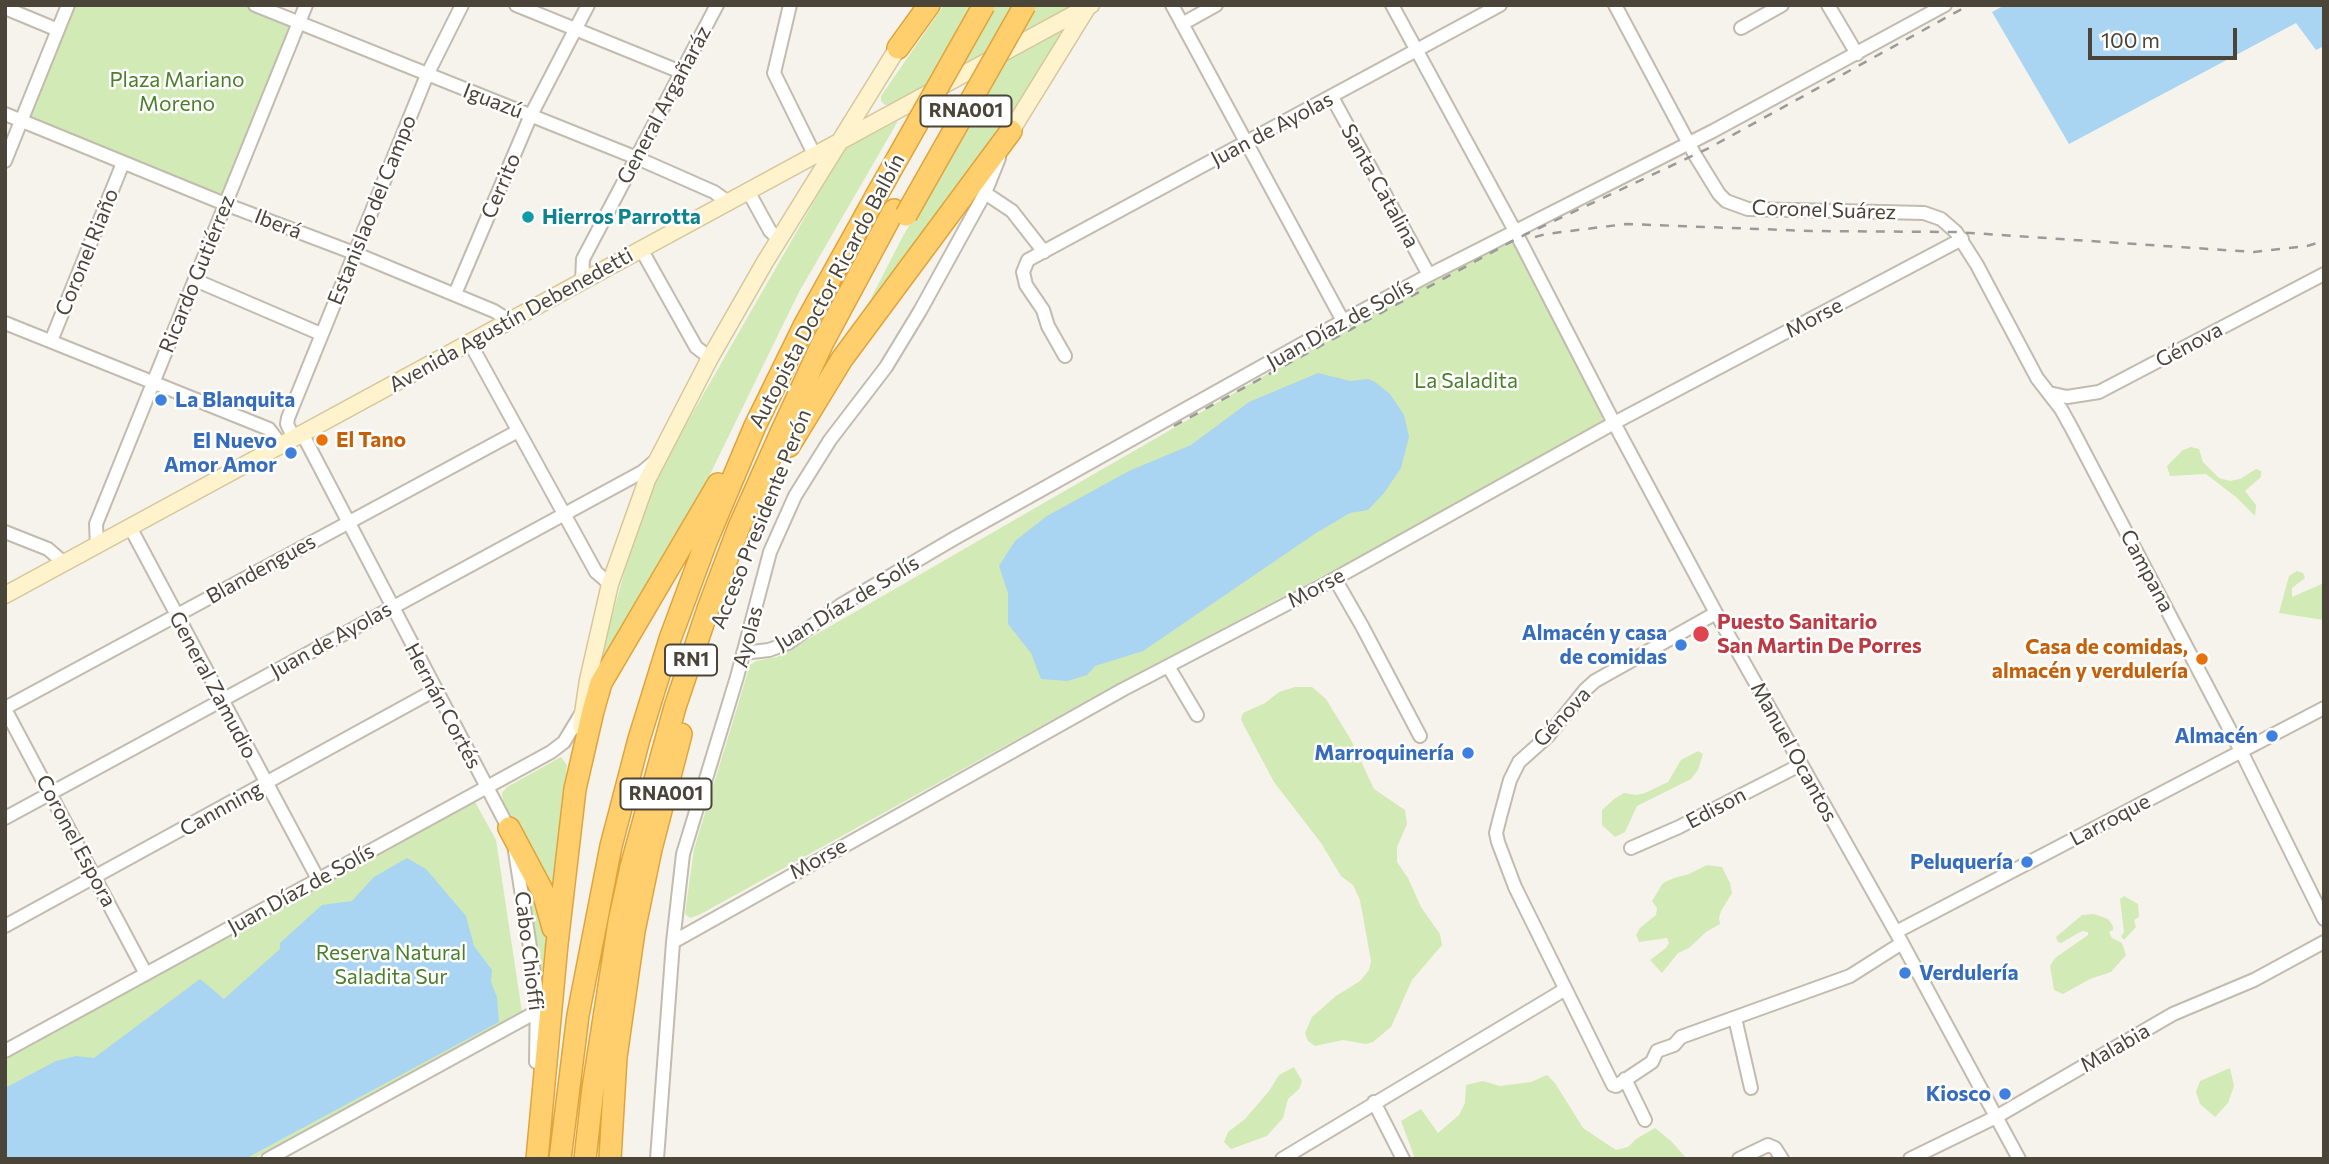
<!DOCTYPE html>
<meta charset="utf-8">
<style>
body{margin:0}
#map{position:relative;width:2329px;height:1164px;overflow:hidden;background:#f6f3ec;font-family:Commissioner,sans-serif}
canvas{display:block}
.frame{position:absolute;inset:0;border:7px solid #4b4439;pointer-events:none}
.scale{position:absolute;left:2088px;top:28px;width:149px;height:32px;box-sizing:border-box;border:4px solid #4b4439;border-top:0;padding-left:9px;font-size:21px;line-height:24px;white-space:nowrap;color:#4b4439;-webkit-text-stroke:5px #fff;paint-order:stroke}
</style>
<div id="map">
<canvas width="2329" height="1164"></canvas>
<div class="frame"></div>
<div class="scale">100 m</div>
</div>
<script>
const c = document.querySelector('canvas').getContext('2d');
c.lineJoin = 'round';
function paint(path, color) {
  c.fillStyle = color;
  c.fill(path, 'evenodd');
}
function shape(rows) {
  const path = new Path2D();
  for (const r of rows) {
    path.moveTo(r[0], r[1]);
    for (let i = 2; i < r.length; i += 2) path.lineTo(r[i], r[i + 1]);
  }
  return path;
}
function strokePath(path, color, width, dash) {
  c.strokeStyle = color;
  c.lineWidth = width;
  c.lineCap = dash ? 'butt' : 'round';
  c.setLineDash(dash || []);
  c.stroke(path);
}
function label(font, color, halo, rows, align = 'center') {
  c.font = font + ' Commissioner,sans-serif';
  c.lineWidth = 5;
  c.setLineDash([]);
  c.textBaseline = 'middle';
  c.strokeStyle = halo;
  c.fillStyle = color;
  for (const [text, x, y, turn = 0] of rows) {
    c.save();
    c.translate(x, y);
    c.rotate((+turn || 0) * Math.PI / 180);
    c.textAlign = isNaN(turn) ? turn : align;
    if (halo) c.strokeText(text, 0, 0);
    c.fillText(text, 0, 0);
    c.restore();
  }
}
paint(shape([
 [68,5,255,5,299,23,225,204,22,121],
 [944,5,1073,5,890,104,885,105,881,101,881,96],
 [1059,31,1062,35,1039,74,848,343,903,236,1009,57],
 [898,121,799,292,697,501,597,670,627,563,660,470,844,149],
 [1515,231,1614,423,1117,684,699,915,690,918,685,914,694,849,750,665,756,661,777,657],
 [2191,447,2199,449,2203,462,2219,478,2230,481,2240,479,2256,469,2261,471,2261,477,2245,491,2256,505,2255,516,2236,497,2206,474,2170,476,2167,466,2183,450],
 [2297,571,2303,573,2305,578,2292,588,2292,597,2324,583,2324,620,2279,613,2289,576],
 [1295,687,1312,687,1326,699,1351,740,1374,789,1405,810,1407,824,1397,847,1397,862,1408,878,1421,907,1440,934,1442,945,1412,980,1391,1027,1373,1042,1366,1044,1343,1040,1315,1046,1308,1041,1305,1033,1312,1017,1336,996,1360,981,1369,970,1371,961,1360,900,1353,885,1341,876,1321,843,1274,782,1241,720,1243,713,1265,703,1279,692],
 [1698,751,1703,754,1698,770,1691,779,1637,806,1625,832,1615,837,1602,825,1602,810,1614,799,1624,793,1636,795,1645,793,1668,782,1681,760],
 [561,757,567,765,552,885,549,886,503,804,502,793,507,787],
 [474,800,496,840,522,1012,253,1159,5,1159,5,1060],
 [1707,865,1722,867,1730,883,1732,893,1721,911,1719,918,1720,924,1706,932,1689,948,1678,953,1662,973,1650,960,1666,948,1669,943,1667,938,1639,942,1636,935,1640,928,1656,915,1657,908,1652,901,1663,883,1674,878,1689,874],
 [522,866,547,921,542,992],
 [2124,896,2138,904,2139,917,2134,920,2136,927,2124,940,2121,936,2124,932,2120,899],
 [2094,914,2108,919,2113,926,2113,930,2109,932,2112,938,2122,943,2126,955,2111,972,2090,979,2063,994,2054,990,2050,966,2055,958,2088,935,2088,932,2082,931,2061,943,2058,942,2056,937,2082,915],
 [1294,1067,1302,1081,1299,1089,1288,1099,1283,1118,1267,1136,1231,1149,1224,1142,1228,1132,1245,1119,1269,1091,1279,1075],
 [2230,1068,2234,1086,2228,1103,2215,1117,2200,1104,2196,1092,2200,1081],
 [1547,1075,1555,1083,1583,1128,1616,1150,1628,1147,1636,1139,1655,1128,1671,1141,1687,1159,1415,1159,1401,1121,1421,1109,1438,1133,1459,1115,1465,1103,1466,1085,1483,1081,1500,1086,1531,1082]
]), '#d2eab5');
paint(shape([
 [2005,5,2324,5,2324,46,2316,50,2296,23,2069,144,1992,12],
 [1318,373,1350,381,1368,379,1375,382,1390,394,1404,415,1409,437,1401,468,1384,493,1368,510,1350,513,1316,533,1143,651,1095,666,1087,675,1067,681,1041,679,1031,653,1008,624,1008,593,999,566,1015,541,1047,516,1129,471,1191,445,1249,402],
 [407,858,426,869,466,916,474,946,492,970,491,982,497,997,499,1022,245,1159,5,1159,5,1088,56,1061,76,1056,94,1058,200,979,224,999,280,949,280,943,322,905,352,901,374,877]
]), '#a9d4f2');
const street = shape([
 [255,5,637,158,714,192,728,202],
 [516,5,681,72],
 [790,5,774,73,815,156],
 [1172,5,1343,321],
 [1392,5,1515,231,1614,423,1716,613,1902,943,2019,1159],
 [1615,5,1695,155,1719,194,1726,201,1748,209,1924,213,1941,219,1956,232,1977,265,2037,378,2061,409,2071,427,2241,751,2324,919],
 [1828,5,1857,54],
 [5,8,58,30],
 [1182,24,1216,5],
 [1741,28,1782,5],
 [1332,97,1429,275],
 [5,114,225,204,354,253,494,311,510,321],
 [5,161,68,5],
 [748,191,770,231,779,239],
 [985,193,1012,211,1044,252],
 [641,249,696,347,710,358],
 [195,280,321,334],
 [582,281,583,259,717,5],
 [455,294,531,115,588,5],
 [5,323,269,429,281,445],
 [51,341,123,163],
 [470,343,596,572,610,584],
 [1065,356,1048,326,1043,310,1026,285,1023,272,1028,260,1500,5],
 [2049,393,2067,397,2099,392,2324,274],
 [302,433,511,833],
 [294,438,287,424,288,418,427,75,462,5],
 [130,527,318,879],
 [5,532,48,549,64,563],
 [97,546,96,524,306,5],
 [1335,579,1362,626,1420,736],
 [1716,613,1595,681,1585,690,1548,736,1519,762,1510,780,1500,817,1496,833,1498,842,1515,887,1613,1085,1616,1086,1652,1062,1657,1051,1674,1045,1681,1037,1850,976,1902,943],
 [743,653,769,650,788,643,841,605,955,538,1343,321,1429,275,1713,131,1945,5],
 [1168,666,1197,715],
 [5,708,518,431],
 [5,709,146,974],
 [5,818,642,472,655,461],
 [1631,848,1679,827,1800,765],
 [515,851,537,992,536,1062],
 [5,926,435,690],
 [1896,932,2324,708],
 [673,942,1122,690,1327,583,1614,423,1962,239],
 [1735,1018,1751,1088],
 [5,1051,551,752,564,742,581,714],
 [1625,1079,1645,1120],
 [1374,1102,1403,1159],
 [268,1159,538,1011],
 [657,1159,673,942,683,854,737,677,770,552,795,496,830,440,886,367,920,311,985,193,999,158],
 [1282,1159,1564,990],
 [1739,1159,1768,1145,1775,1148,1782,1159],
 [1910,1159,1996,1117,2173,1014,2254,980,2324,942]
]);
const secondary = shape([
 [1011,131,1087,8],
 [5,595,1091,5],
 [581,727,588,680,610,584,647,480,710,358,765,262,902,41]
]);
const highway = shape([
 [898,48,929,5],
 [789,446,842,359,1011,131],
 [509,828,543,892,553,928],
 [537,1159,557,944,575,789,593,711,601,683,718,484],
 [560,1159,578,1015,611,846,639,739,670,639,706,542,755,426,805,324,875,198],
 [585,1159,593,1088,619,922,631,867,675,707,708,609,739,527,780,435,823,342,894,210],
 [610,1159,616,1057,634,931,651,849,681,734]
]);
strokePath(street, '#c2bbae', 16);
strokePath(secondary, '#d6c79b', 19);
strokePath(highway, '#e0a43c', 24);
strokePath(street, '#fff', 12);
strokePath(secondary, '#fff3cd', 16);
strokePath(highway, '#ffcf6e', 21);
strokePath(shape([
 [1535,237,1546,234,1626,224,1811,231,1956,232,2254,252,2307,246,2324,241],
 [1174,426,1518,238,1709,148,1969,5]
]), '#9a9a9a', 2.5, [9, 9]);
const highwayBridge = shape([
 [875,198,984,5],
 [906,215,1025,5]
]);
strokePath(highwayBridge, '#e0a43c', 24, []);
strokePath(highwayBridge, '#ffcf6e', 21);
for (const [x, y, r, color] of [
 [528,217,7,"#0f9aa8"],
 [161,400,7,"#3f7fe0"],
 [322,440,7,"#e8710a"],
 [291,453,7,"#3f7fe0"],
 [1701,634,9,"#e0444e"],
 [1681,645,7,"#3f7fe0"],
 [2202,659,7,"#e8710a"],
 [2272,736,7,"#3f7fe0"],
 [1468,753,7,"#3f7fe0"],
 [2027,862,7,"#3f7fe0"],
 [1905,973,7,"#3f7fe0"],
 [2005,1094,7,"#3f7fe0"]
]) {
  const dot = new Path2D();
  dot.arc(x, y, r, 0, 2 * Math.PI);
  c.fillStyle = color;
  c.fill(dot);
  strokePath(dot, '#fff', 2.5);
}
for (const [x, y, w] of [
 [966,111,91],
 [691,660,52],
 [666,794,91]
]) {
  const box = new Path2D();
  box.roundRect(x - w / 2, y - 15.5, w, 31, 5);
  c.fillStyle = '#fff';
  c.fill(box);
  strokePath(box, '#4b4439', 2);
}
label('bold 19px', '#4b4439', null, [
 ["RNA001",966,111],
 ["RN1",691,660],
 ["RNA001",666,794]
]);
label('21px', '#4a7f2a', '#fff', [
 ["Plaza Mariano",177,80],
 ["Moreno",177,104],
 ["La Saladita",1466,381],
 ["Reserva Natural",391,953],
 ["Saladita Sur",391,977]
]);
label('21px', '#4b4439', '#fff', [
 ["Iguazú",493,101,21],
 ["General Argañaráz",664,105,-62],
 ["Juan de Ayolas",1272,129,-28],
 ["Cerrito",501,186,-67],
 ["Santa Catalina",1380,186,61],
 ["Estanislao del Campo",372,210,-68],
 ["Coronel Suárez",1824,210,2],
 ["Iberá",278,224,21],
 ["Coronel Riaño",87,252,-68],
 ["Ricardo Gutiérrez",197,274,-68],
 ["Autopista Doctor Ricardo Balbín",827,291,-62],
 ["Morse",1814,318,-28],
 ["Avenida Agustín Debenedetti",511,320,-29],
 ["Juan Díaz de Solís",1340,324,-29],
 ["Génova",2189,345,-28],
 ["Acceso Presidente Perón",761,519,-68],
 ["Blandengues",261,569,-29],
 ["Campana",2147,571,62],
 ["Morse",1316,588,-28],
 ["Juan Díaz de Solís",847,603,-31],
 ["Ayolas",748,637,-75],
 ["Juan de Ayolas",331,640,-29],
 ["General Zamudio",213,685,62],
 ["Hernán Cortés",443,706,62],
 ["Génova",1562,717,-47],
 ["Manuel Ocantos",1794,752,61],
 ["Edison",1716,808,-28],
 ["Cannning",221,809,-29],
 ["Larroque",2110,820,-28],
 ["Coronel Espora",76,841,62],
 ["Morse",818,859,-29],
 ["Juan Díaz de Solís",301,889,-29],
 ["Cabo Chioffi",529,951,83],
 ["Malabia",2115,1048,-30]
]);
label('bold 21px', '#0d838f', '#fff', [
 ["Hierros Parrotta",542,217]
], 'left');
label('bold 21px', '#366cbe', '#fff', [
 ["La Blanquita",175,400,"left"],
 ["El Nuevo",277,441],
 ["Amor Amor",277,465],
 ["Almacén y casa",1667,633],
 ["de comidas",1667,657],
 ["Almacén",2258,736],
 ["Marroquinería",1454,753],
 ["Peluquería",2013,862],
 ["Verdulería",1919,973,"left"],
 ["Kiosco",1991,1094]
], 'right');
label('bold 21px', '#c56008', '#fff', [
 ["El Tano",336,440],
 ["Casa de comidas,",2188,647,"right"],
 ["almacén y verdulería",2188,671,"right"]
], 'left');
label('bold 21px', '#be3a42', '#fff', [
 ["Puesto Sanitario",1717,622],
 ["San Martin De Porres",1717,646]
], 'left');
</script>
